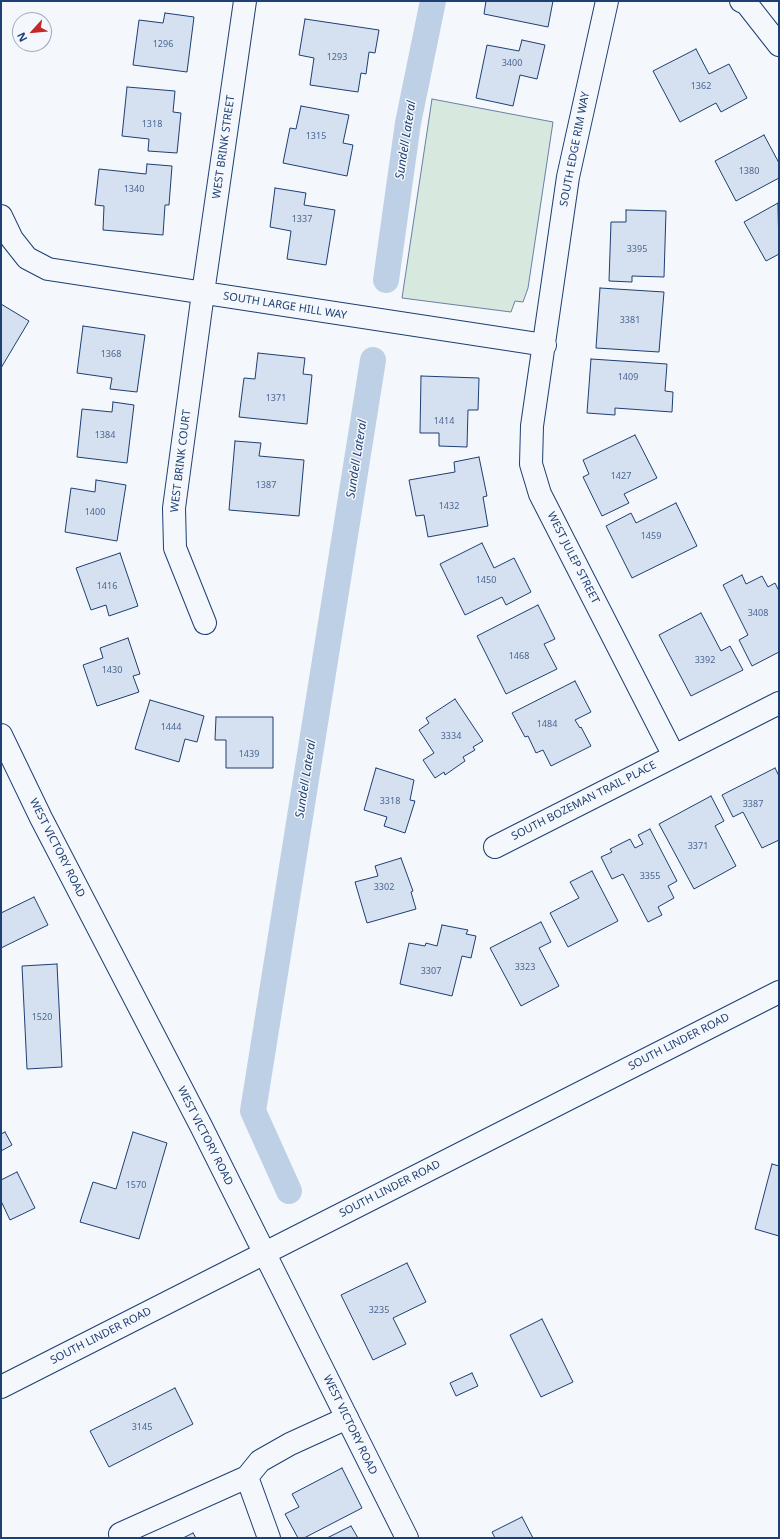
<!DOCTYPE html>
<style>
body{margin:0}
#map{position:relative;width:780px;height:1539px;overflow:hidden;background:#f4f7fb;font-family:"Noto Sans",sans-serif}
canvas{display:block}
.frame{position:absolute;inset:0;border:2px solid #1d3f73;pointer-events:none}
.north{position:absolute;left:12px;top:12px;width:40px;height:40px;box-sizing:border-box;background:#f4f7fb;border:1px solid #9eadc5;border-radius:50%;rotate:243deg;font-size:11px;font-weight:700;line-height:16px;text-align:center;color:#1d3f73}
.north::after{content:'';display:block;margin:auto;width:14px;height:18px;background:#c62828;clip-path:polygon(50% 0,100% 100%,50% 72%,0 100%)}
</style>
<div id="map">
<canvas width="780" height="1539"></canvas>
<div class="frame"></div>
<div class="north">N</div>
</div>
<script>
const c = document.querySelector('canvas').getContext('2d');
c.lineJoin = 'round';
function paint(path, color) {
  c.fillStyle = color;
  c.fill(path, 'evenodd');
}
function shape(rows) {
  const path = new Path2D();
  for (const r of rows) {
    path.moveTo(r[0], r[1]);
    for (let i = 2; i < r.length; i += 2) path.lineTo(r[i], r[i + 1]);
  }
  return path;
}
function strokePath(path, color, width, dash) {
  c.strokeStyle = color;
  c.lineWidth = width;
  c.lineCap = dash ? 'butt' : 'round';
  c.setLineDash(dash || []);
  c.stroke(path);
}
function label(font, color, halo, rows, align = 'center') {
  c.font = font + ' "Noto Sans",sans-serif';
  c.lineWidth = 3;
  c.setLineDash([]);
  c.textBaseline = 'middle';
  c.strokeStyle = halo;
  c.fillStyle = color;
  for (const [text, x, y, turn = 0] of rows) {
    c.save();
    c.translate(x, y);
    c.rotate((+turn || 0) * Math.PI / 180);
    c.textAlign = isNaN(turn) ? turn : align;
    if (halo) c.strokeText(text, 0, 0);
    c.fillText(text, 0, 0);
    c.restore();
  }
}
const green = shape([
 [432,99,553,122,528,288,523,302,515,301,511,312,402,298,432,99]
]);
paint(green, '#d7e8df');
strokePath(green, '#687fa3', 1);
strokePath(shape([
 [386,280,408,123,433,1],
 [289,1191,253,1111,373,360]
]), '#bed0e5', 26);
const building = shape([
 [486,1,553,1,548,27,484,14,486,1],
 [165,13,194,17,187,72,133,65,139,20,163,23,165,13],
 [305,19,379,30,375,53,369,52,366,74,361,73,358,92,310,85,314,58,299,55,305,19],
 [522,40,545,45,537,79,520,75,513,106,476,98,487,45,519,51,522,40],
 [696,49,709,74,729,64,747,98,721,112,716,103,680,122,653,71,696,49],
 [127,87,175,91,173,112,181,113,177,153,148,151,149,139,122,136,127,87],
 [301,106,349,115,343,143,353,145,347,176,283,163,290,128,296,129,301,106],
 [764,135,779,163,779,178,736,201,715,161,764,135],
 [147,164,172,166,169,205,165,205,163,235,103,230,104,206,95,205,99,169,146,174,147,164],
 [275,188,306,193,304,205,335,210,326,265,287,259,291,231,270,227,275,188],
 [778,203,779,254,766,261,744,222,778,203],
 [626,210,666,211,664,277,632,276,632,282,609,281,611,222,626,222,626,210],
 [600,288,664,292,659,352,596,348,600,288],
 [1,304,29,321,1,368,1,304],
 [83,326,145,335,137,392,110,389,112,378,77,373,83,326],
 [258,353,305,358,303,374,312,375,307,424,239,417,244,378,255,379,258,353],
 [591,359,667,364,665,391,673,392,672,412,615,408,615,415,587,413,591,359],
 [421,376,479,378,478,410,468,410,467,447,439,446,439,433,420,433,421,376],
 [113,402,134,405,127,463,77,457,82,409,112,412,113,402],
 [635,435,657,478,624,494,629,503,602,516,583,477,589,474,583,460,635,435],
 [235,441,261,443,259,456,304,460,299,516,229,510,235,441],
 [479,457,487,496,483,497,488,526,428,537,424,515,416,516,409,480,455,472,454,462,479,457],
 [96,480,126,485,117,541,65,532,71,488,95,492,96,480],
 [676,503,697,546,632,578,606,526,631,513,636,523,676,503],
 [482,543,494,568,514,558,531,592,506,605,502,597,465,615,440,564,482,543],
 [120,553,138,606,109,616,106,605,91,610,76,568,120,553],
 [742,575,746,584,762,576,768,587,775,583,779,591,779,652,752,666,739,640,748,635,723,585,742,575],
 [538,605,555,639,544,644,557,669,506,694,477,636,538,605],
 [701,613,721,651,730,646,743,670,691,696,659,635,701,613],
 [128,638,140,674,133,676,139,692,97,706,83,665,103,658,100,648,128,638],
 [575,681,591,712,575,720,580,728,581,727,591,746,551,766,543,750,536,753,528,736,525,737,512,713,575,681],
 [455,699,483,741,473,747,475,750,463,757,465,761,445,775,444,772,435,778,423,760,434,753,419,730,429,723,426,718,455,699],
 [150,700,204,716,197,742,185,739,179,762,135,749,150,700],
 [216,717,273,717,273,768,226,768,226,740,215,740,216,717],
 [376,768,414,780,410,800,415,801,405,833,384,826,387,817,364,810,376,768],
 [775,768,779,776,779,840,762,848,743,812,733,817,722,795,775,768],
 [711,796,724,821,715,826,736,866,694,889,659,824,711,796],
 [650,829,677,881,668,886,674,898,658,907,662,915,648,922,623,874,612,879,601,857,612,852,610,849,630,839,635,848,643,844,638,835,650,829],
 [401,858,413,891,411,892,416,909,367,923,355,882,378,876,375,866,401,858],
 [592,871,618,921,568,947,550,913,579,898,570,882,592,871],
 [34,897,48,925,1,948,1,913,34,897],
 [541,922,551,942,539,948,559,986,521,1006,490,948,541,922],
 [442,925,468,930,466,934,476,936,471,958,462,956,452,996,400,984,409,943,425,946,426,943,437,946,442,925],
 [57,964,62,1067,27,1069,22,966,57,964],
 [5,1132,12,1145,1,1151,1,1134,5,1132],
 [133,1132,167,1143,139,1239,80,1222,93,1182,116,1189,133,1132],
 [772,1164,779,1166,779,1236,755,1229,772,1164],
 [17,1172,35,1208,10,1220,1,1201,1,1180,17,1172],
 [407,1263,426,1302,393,1318,406,1344,373,1360,341,1295,407,1263],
 [542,1319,573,1382,541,1397,510,1335,542,1319],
 [472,1373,478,1386,456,1396,450,1383,472,1373],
 [175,1388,193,1424,109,1467,90,1431,175,1388],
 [342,1468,362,1508,304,1538,298,1538,285,1514,299,1507,292,1494,342,1468],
 [522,1517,533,1538,495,1538,492,1532,522,1517],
 [351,1526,358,1538,327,1538,351,1526],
 [193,1533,196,1538,183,1538,193,1533]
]);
paint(building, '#d5e0f0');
strokePath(building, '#1d3f73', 1);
const minor = shape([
 [607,1,568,177,532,426,531,464,540,494,674,756],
 [741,1,746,3,779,45],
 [1,216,12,239,27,258,48,269,545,345],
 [205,623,175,548,174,508,203,293,245,1],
 [495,847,779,703],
 [1,1387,779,992],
 [120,1534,247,1477],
 [269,1538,247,1477,260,1461,290,1444,347,1418]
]);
const major = shape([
 [1,735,41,818,201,1126,407,1538]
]);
strokePath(minor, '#1d3f73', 24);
strokePath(major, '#1d3f73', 24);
strokePath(minor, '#f4f7fb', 22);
strokePath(major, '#f4f7fb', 22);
label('9px', '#4b6792', null, [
 ["1296",163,44],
 ["1293",337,57],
 ["3400",512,63],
 ["1362",701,86],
 ["1318",152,124],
 ["1315",316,136],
 ["1380",749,171],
 ["1340",134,189],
 ["1337",302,219],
 ["3395",637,249],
 ["3381",630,320],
 ["1368",111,354],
 ["1409",628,377],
 ["1371",276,398],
 ["1414",444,421],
 ["1384",105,435],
 ["1427",621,476],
 ["1387",266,485],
 ["1432",449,506],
 ["1400",95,512],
 ["1459",651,536],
 ["1450",486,580],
 ["1416",107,586],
 ["3408",758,613],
 ["1468",519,656],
 ["3392",705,660],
 ["1430",112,670],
 ["1484",547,724],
 ["1444",171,727],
 ["3334",451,736],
 ["1439",249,754],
 ["3318",390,801],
 ["3387",753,804],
 ["3371",698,846],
 ["3355",650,876],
 ["3302",384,887],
 ["3323",525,967],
 ["3307",431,971],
 ["1520",42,1017],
 ["1570",136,1185],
 ["3235",379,1310],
 ["3145",142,1427]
]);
label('11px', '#1d3f73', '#f4f7fb', [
 ["WEST BRINK STREET",224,147,-82],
 ["SOUTH EDGE RIM WAY",575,149,-79],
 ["SOUTH LARGE HILL WAY",285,306,9],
 ["WEST BRINK COURT",181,461,-83],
 ["WEST JULEP STREET",573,558,63],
 ["SOUTH BOZEMAN TRAIL PLACE",584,801,-27],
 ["WEST VICTORY ROAD",57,848,63],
 ["SOUTH LINDER ROAD",679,1042,-27],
 ["WEST VICTORY ROAD",205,1136,63],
 ["SOUTH LINDER ROAD",390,1189,-27],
 ["SOUTH LINDER ROAD",101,1336,-27],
 ["WEST VICTORY ROAD",350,1425,64]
]);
label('italic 12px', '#1d3f73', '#f4f7fb', [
 ["Sundell Lateral",406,140,-81],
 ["Sundell Lateral",357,459,-81],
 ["Sundell Lateral",306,779,-81]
]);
</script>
